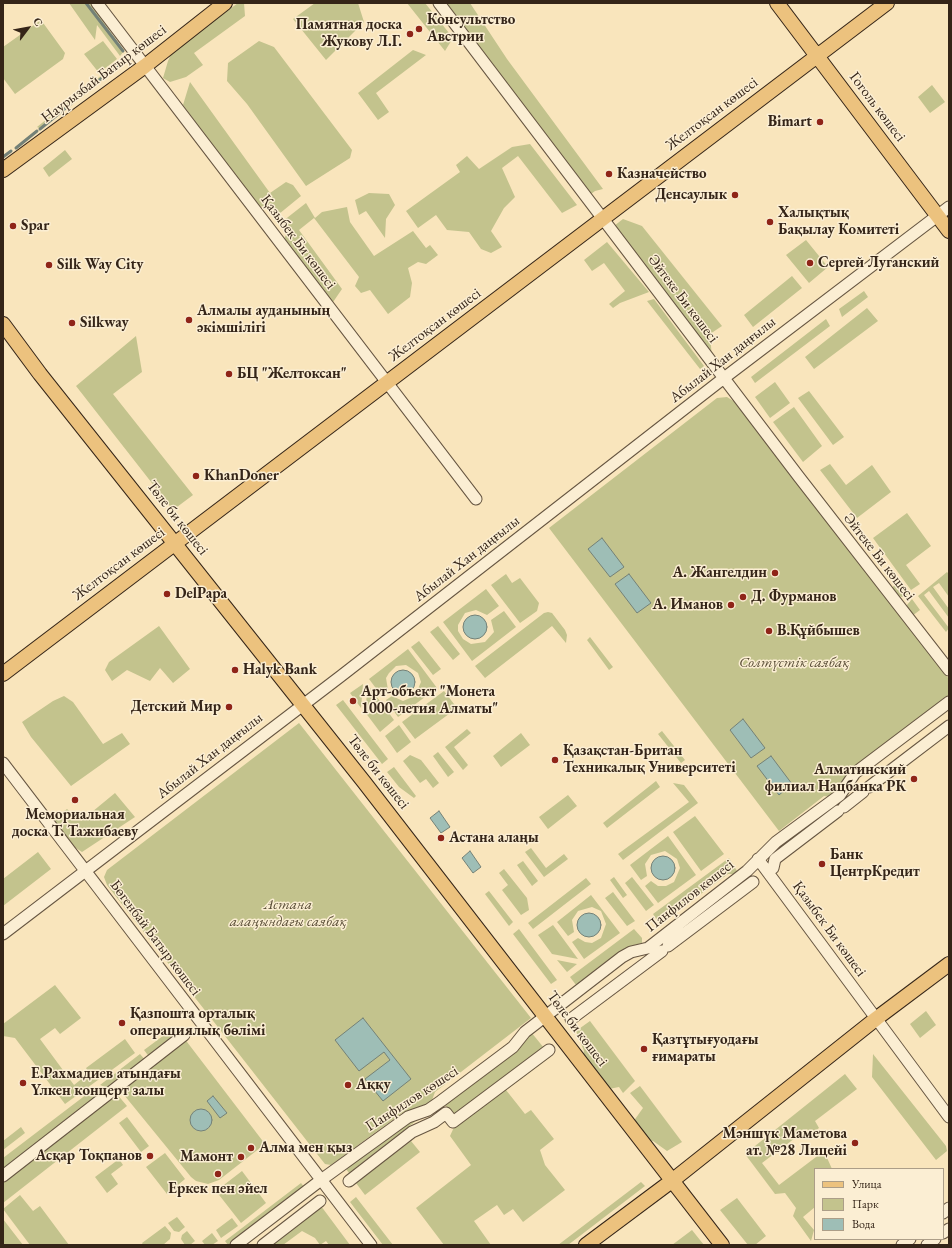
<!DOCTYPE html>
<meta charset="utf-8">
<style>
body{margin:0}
#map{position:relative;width:952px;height:1248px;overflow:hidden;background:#f9e5bc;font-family:"EB Garamond",serif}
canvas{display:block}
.frame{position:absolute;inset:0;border:4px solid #352518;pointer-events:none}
.legend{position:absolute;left:814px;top:1168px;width:130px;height:72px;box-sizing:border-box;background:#fbeed3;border:1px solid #ac9e88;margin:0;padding:5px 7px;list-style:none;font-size:12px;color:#352518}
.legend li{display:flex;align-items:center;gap:8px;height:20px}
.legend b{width:20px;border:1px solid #ac9e88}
.north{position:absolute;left:8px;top:8px;width:40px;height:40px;-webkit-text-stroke:3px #fbeed3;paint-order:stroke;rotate:58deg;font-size:11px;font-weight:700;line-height:16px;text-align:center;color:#352518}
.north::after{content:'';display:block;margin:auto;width:14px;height:18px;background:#352518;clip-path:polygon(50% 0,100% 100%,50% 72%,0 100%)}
</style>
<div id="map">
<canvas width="952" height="1248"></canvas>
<div class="frame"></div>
<ul class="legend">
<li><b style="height:5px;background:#ecc27e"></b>Улица</li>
<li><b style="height:11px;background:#c3c38d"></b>Парк</li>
<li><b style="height:11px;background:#9ebeb6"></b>Вода</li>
</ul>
<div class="north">С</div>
</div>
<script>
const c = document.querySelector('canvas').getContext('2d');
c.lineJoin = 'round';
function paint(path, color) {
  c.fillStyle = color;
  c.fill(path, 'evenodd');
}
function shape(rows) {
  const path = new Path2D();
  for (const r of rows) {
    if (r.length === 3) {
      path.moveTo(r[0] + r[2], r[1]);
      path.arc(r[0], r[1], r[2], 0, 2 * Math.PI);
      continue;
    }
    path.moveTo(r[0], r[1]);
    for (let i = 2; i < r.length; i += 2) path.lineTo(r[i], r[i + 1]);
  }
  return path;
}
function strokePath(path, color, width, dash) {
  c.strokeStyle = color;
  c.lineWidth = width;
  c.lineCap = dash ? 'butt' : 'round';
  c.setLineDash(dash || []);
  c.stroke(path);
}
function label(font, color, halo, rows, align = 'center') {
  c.font = font + ' "EB Garamond",serif';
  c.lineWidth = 3;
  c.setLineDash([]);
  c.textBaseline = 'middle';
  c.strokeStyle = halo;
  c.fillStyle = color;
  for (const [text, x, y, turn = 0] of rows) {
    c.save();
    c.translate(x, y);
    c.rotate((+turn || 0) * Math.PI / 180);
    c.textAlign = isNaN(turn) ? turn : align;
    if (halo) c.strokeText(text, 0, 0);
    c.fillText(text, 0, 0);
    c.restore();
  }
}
paint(shape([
 [69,3,90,3,124,51,120,56,97,25,95,40],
 [238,3,244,3,245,16,194,53,203,65,186,77,170,82,163,78,168,61,172,52],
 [315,3,358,3,364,22,326,60,293,19],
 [407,3,425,3,453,38,445,51],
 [439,3,470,3,507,59,603,189,595,191,587,197],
 [41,20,65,53,63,59,15,94,3,78,3,47],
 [103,41,117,59,99,73,84,54],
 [259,41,274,47,352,150,350,158,306,186,247,104,227,81,228,63],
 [413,50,426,55,376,93,389,112,378,120,358,93],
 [117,63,118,65,39,128,37,127],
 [190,82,270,193,286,182,293,185,301,196,279,214,267,206,257,207,183,105],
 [932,85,945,102,930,113,918,97],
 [530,144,577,205,562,213,518,156,502,168,515,197,504,208,491,231,502,247,491,253,481,249,469,232,447,230,436,215,418,228,406,211,460,172,456,165,467,156,479,169,512,147],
 [65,150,72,159,49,177,43,168],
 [369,193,389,194,395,205,386,219,385,238,366,211,359,215,355,200],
 [306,203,315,218,322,212,347,207,350,222,374,256,413,231,426,248,430,245,438,255,426,264,418,262,408,268,412,283,410,297,388,314,370,290,361,293,355,286,359,277,314,218,299,230,342,289,331,305,283,241,289,229,283,221],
 [623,219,642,226,722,326,710,334,712,358,614,226],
 [806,240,828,267,809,283,786,255],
 [607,242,649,292,620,303,613,308,609,304,625,291,604,263,592,271,584,260],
 [792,276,802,288,753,327,744,315],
 [864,291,868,297,842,317,839,309],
 [654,299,704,366,700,369,647,301],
 [867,308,878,321,814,369,805,357],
 [826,319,830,326,755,383,751,377],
 [136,336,142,372,113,394,193,495,173,510,76,386],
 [775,382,790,403,770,418,755,397],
 [809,391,844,437,833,445,798,398],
 [727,397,735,402,949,679,949,698,844,783,831,797,824,796,779,831,549,528,717,398],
 [794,407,822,446,803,462,773,422],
 [830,464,846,485,872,465,891,492,857,518,820,470],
 [907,513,931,546,906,565,920,584,911,590,873,538],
 [947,572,949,574,949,597,939,583,933,587,949,609,949,618,929,591,924,595,949,628,946,632,918,596],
 [506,574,512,583,520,578,539,603,537,611,520,623,491,585],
 [899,582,909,594,902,597,895,595,890,589],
 [486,589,499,606,487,615,476,610,465,613,458,625,458,631,463,639,471,644,485,642,494,632,491,620,504,611,516,627,472,661,443,622],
 [912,599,920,610,912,616,908,610,907,605],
 [548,612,552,613,565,630,567,635,566,643,552,626,485,678,475,666,544,613],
 [159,626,190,669,173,683,160,668,150,681,127,670,112,681,105,670,109,662],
 [438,626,460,654,453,660,430,632],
 [590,637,613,667,609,670,587,640],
 [419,641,441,669,433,675,411,647],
 [408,649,437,688,398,717,386,700,392,696,403,701,415,696,421,682,418,673,406,665,396,666,389,673,386,678,388,690,381,695,369,679],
 [363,684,361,708,350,693],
 [368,685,394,720,380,732,365,712],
 [444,691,457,708,415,739,402,722],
 [64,696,73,702,103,744,122,733,130,744,71,786,31,737,22,722,53,701],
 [343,700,388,759,382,764,336,705],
 [299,723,531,1018,435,1092,431,1103,424,1109,402,1113,331,1165,325,1164,321,1159,107,885,104,877,107,870],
 [399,725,411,742,397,753,385,736],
 [467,729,471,733,454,747,468,765,463,770,445,747],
 [662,731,685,760,681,763,658,734],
 [521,733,530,745,501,767,493,756],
 [438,752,454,772,448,777,433,756],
 [410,755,421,760,439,783,433,788,426,779,420,783,403,761],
 [394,767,416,796,414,798,399,787,387,772],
 [656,781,660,787,607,828,603,823],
 [673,783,684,785,698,803,623,860,618,854,689,802],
 [115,793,135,817,82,852,73,846,52,820,67,809,81,821],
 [568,795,577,806,548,829,539,817],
 [695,816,724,854,701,871,673,832],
 [668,836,696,875,658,903,645,886,651,881,658,886,666,886,674,882,680,868,677,859,665,851,651,855,645,864,647,876,641,880,630,865],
 [531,848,546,868,564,854,568,859,544,877,525,852],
 [38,852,51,869,3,906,3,879],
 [729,858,737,871,733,874,728,874,660,924,653,914],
 [523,861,538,881,532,886,517,865],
 [504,869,527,898,529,910,521,915,502,890,508,885,499,873],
 [614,877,627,895,623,898,610,880],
 [632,877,654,905,646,911,625,883],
 [586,878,591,884,533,929,528,923],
 [489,891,513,922,509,926,485,894],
 [613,892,635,921,627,926,605,898],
 [591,895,620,933,584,959,572,942,578,938,585,942,592,943,601,938,606,924,601,911,592,907,578,911,572,920,574,932,568,936,557,922],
 [553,925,578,959,552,954,538,935],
 [519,929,557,980,551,984,513,934],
 [634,929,642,938,642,943,627,947,576,985,570,977],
 [557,960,577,964,567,972],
 [55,985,81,1018,60,1034,55,1028,40,1039,74,1085,89,1073,86,1068,125,1039,135,1053,65,1104,15,1038,3,1036,3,1024],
 [926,1011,936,1025,920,1038,910,1024],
 [590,1021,635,1081,623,1093,619,1087,609,1089,583,1055,584,1051,576,1031],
 [175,1027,181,1035,150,1058,144,1050],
 [531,1032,544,1048,454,1116,443,1102],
 [184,1038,265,1144,219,1180,208,1184,196,1181,191,1177,120,1090],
 [202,1109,208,1112,212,1118,209,1128,200,1131,196,1130,194,1111],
 [140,1054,146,1061,110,1089,100,1085],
 [547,1054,550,1057,506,1090,525,1114,531,1110,554,1139,540,1150,545,1165,565,1190,523,1222,513,1209,504,1215,497,1205,474,1221,491,1245,444,1245,416,1208,471,1165,450,1136,455,1125],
 [873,1054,946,1146,947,1151,936,1160,872,1077],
 [845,1074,857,1089,815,1121,819,1128,811,1134,807,1129,762,1163,779,1185,824,1151,832,1169,815,1169,815,1207,803,1217,814,1230,811,1241,793,1216,796,1208,785,1193,775,1194,745,1154],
 [640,1086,682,1142,667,1151,653,1141,646,1140,633,1122,643,1108,630,1093],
 [91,1091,102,1096,3,1173,3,1158],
 [116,1093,127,1106,3,1203,3,1181],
 [127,1117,149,1146,141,1152,119,1123],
 [421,1117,349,1173,346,1169,413,1118],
 [21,1127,25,1133,3,1150,3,1141],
 [411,1141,420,1152,365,1195,356,1183],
 [165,1153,185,1179,167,1194,146,1167],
 [119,1159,123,1165,111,1174,118,1184,107,1193,95,1177],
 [242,1171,266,1203,241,1223,216,1191],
 [641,1182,645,1186,568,1245,558,1245],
 [301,1183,305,1188,231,1245,228,1245,225,1241],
 [20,1195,33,1211,40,1206,69,1245,30,1245,3,1209],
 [356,1197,393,1245,383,1245,350,1202],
 [737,1198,766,1236,755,1245,748,1245,720,1210],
 [321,1206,350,1245,329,1245,326,1241,320,1245,315,1238,302,1231,283,1245,269,1245],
 [177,1217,185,1227,179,1232,174,1231,168,1223],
 [232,1218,238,1226,221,1238,216,1230],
 [3,1219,23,1245,5,1245,3,1243],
 [165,1226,171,1233,170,1239,163,1245,143,1245,142,1243],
 [692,1230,704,1245,672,1245],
 [187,1231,195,1241,190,1245,185,1245,181,1239,182,1235],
 [212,1233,218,1241,212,1245,205,1245,202,1241]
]), '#c3c38d');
const water = shape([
 [602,538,624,567,610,577,588,549,602,538],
 [629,574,651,603,637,613,615,584,629,574],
 [475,627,12],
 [403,682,12],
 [743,719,765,748,751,758,730,730,743,719],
 [771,756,792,784,779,795,757,766,771,756],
 [439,811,450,827,441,833,430,818,439,811],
 [470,851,481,867,473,873,462,858,470,851],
 [663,868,12],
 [589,925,12],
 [363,1018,411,1079,383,1101,365,1079,390,1060,384,1052,359,1071,335,1040,363,1018],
 [213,1096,227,1113,220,1118,207,1101,213,1096],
 [201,1120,11]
]);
paint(water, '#9ebeb6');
strokePath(water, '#748177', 1);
strokePath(shape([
 [86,3,123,51],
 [40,129,118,65],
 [16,148,37,131],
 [3,157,11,151]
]), '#748177', 3);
const minor = shape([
 [97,3,476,499],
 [439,3,799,477,949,670],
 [3,763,371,1245],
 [869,787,949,726],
 [844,807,863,792],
 [758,859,949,1117],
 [773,868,775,859,838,811],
 [3,934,341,676,724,378,949,207],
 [668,946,753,882],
 [571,1019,662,951],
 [3,1176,184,1035],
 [349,1181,412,1132,434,1122,446,1113,453,1122,549,1050],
 [943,1213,949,1208],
 [943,1233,949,1229],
 [236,1245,321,1180,408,1117,428,1110,441,1101,513,1047,525,1032,622,957,631,952,648,948,747,871,776,842,840,795,855,773,949,702],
 [263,1245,320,1201],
 [902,1245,910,1239],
 [927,1245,935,1239]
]);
const major = shape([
 [777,3,949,231],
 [3,170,145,66,225,3],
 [3,324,40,374,364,782,722,1245],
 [3,674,887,3],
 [586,1245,673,1180,877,1018,949,964]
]);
strokePath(minor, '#665541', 13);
strokePath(major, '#352518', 16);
strokePath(minor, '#fbeed3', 11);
strokePath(major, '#ecc27e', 14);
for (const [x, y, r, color] of [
 [419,29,4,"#8f2418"],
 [410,34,4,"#8f2418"],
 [820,122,4,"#8f2418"],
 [609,174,4,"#8f2418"],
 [735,195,4,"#8f2418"],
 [770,222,4,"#8f2418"],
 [13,226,4,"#8f2418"],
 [810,263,4,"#8f2418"],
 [49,265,4,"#8f2418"],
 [189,320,4,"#8f2418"],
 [72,323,4,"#8f2418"],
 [229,374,4,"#8f2418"],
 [196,476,4,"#8f2418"],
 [775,573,4,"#8f2418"],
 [167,594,4,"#8f2418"],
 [743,597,4,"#8f2418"],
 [731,605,4,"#8f2418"],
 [769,631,4,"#8f2418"],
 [235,670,4,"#8f2418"],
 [353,701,4,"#8f2418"],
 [229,707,4,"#8f2418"],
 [555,760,4,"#8f2418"],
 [914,779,4,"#8f2418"],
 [75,800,4,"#8f2418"],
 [441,838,4,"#8f2418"],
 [822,864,4,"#8f2418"],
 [122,1023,4,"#8f2418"],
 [644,1049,4,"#8f2418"],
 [23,1083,4,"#8f2418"],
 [348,1085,4,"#8f2418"],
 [855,1143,4,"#8f2418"],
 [251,1148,4,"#8f2418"],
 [150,1156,4,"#8f2418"],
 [241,1157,4,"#8f2418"],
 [218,1174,4,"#8f2418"]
]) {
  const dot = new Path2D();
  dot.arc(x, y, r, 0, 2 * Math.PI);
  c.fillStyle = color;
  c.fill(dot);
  strokePath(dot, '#fbeed3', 1.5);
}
label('bold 15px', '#352518', '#fbeed3', [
 ["Консультство",427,20],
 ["Австрии",427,37],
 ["Памятная доска",402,25,"right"],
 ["Жукову Л.Г.",402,42,"right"],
 ["Bimart",812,122,"right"],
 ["Казначейство",617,174],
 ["Денсаулык",727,195,"right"],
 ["Халықтық",778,213],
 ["Бақылау Комитеті",778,230],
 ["Spar",21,226],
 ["Сергей Луганский",818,263],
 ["Silk Way City",57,265],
 ["Алмалы ауданының",197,311],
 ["әкімшілігі",197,328],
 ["Silkway",80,323],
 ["БЦ \"Желтоксан\"",237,374],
 ["KhanDoner",204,476],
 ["А. Жангелдин",767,573,"right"],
 ["DelPapa",175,594],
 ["Д. Фурманов",751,597],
 ["А. Иманов",723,605,"right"],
 ["В.Құйбышев",777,631],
 ["Halyk Bank",243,670],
 ["Арт-объект \"Монета",361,692],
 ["1000-летия Алматы\"",361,709],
 ["Детский Мир",221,707,"right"],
 ["Қазақстан-Британ",563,751],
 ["Техникалық Университеті",563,768],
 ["Алматинский",906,770,"right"],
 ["филиал Нацбанка РК",906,787,"right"],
 ["Мемориальная",75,815,"center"],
 ["доска Т. Тажибаеву",75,832,"center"],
 ["Астана алаңы",449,838],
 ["Банк",830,855],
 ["ЦентрКредит",830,872],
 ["Қазпошта орталық",130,1014],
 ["операциялық бөлімі",130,1031],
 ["Қазтұтығуодағы",652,1040],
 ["ғимараты",652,1057],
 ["Е.Рахмадиев атындағы",31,1074],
 ["Үлкен концерт залы",31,1091],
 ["Аққу",356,1085],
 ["Мәншүк Маметова",847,1134,"right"],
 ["ат. №28 Лицейі",847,1151,"right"],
 ["Алма мен қыз",259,1148],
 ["Асқар Тоқпанов",142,1156,"right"],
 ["Мамонт",233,1157,"right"],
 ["Еркек пен әйел",218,1189,"center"]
], 'left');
label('15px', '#352518', '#fbeed3', [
 ["Наурызбай Батыр көшесі",104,74,-37],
 ["Гоголь көшесі",877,107,53],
 ["Желтоқсан көшесі",712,114,-37],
 ["Қазыбек Би көшесі",298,242,53],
 ["Әйтеке Би көшесі",683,299,53],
 ["Желтоқсан көшесі",435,325,-37],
 ["Абылай Хан даңғылы",723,360,-38],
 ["Төле би көшесі",177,518,52],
 ["Әйтеке Би көшесі",879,557,52],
 ["Абылай Хан даңғылы",467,559,-38],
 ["Желтоқсан көшесі",119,564,-37],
 ["Абылай Хан даңғылы",210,756,-38],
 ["Төле би көшесі",378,772,52],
 ["Панфилов көшесі",690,896,-38],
 ["Қазыбек Би көшесі",829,929,54],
 ["Бөгенбай Батыр көшесі",155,938,53],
 ["Төле би көшесі",577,1029,53],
 ["Панфилов көшесі",412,1099,-33]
]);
label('italic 15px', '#584c35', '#fbeed3', [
 ["Солтүстік саябақ",794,663],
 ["Астана",288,905],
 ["алаңындағы саябақ",288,922]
]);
</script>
